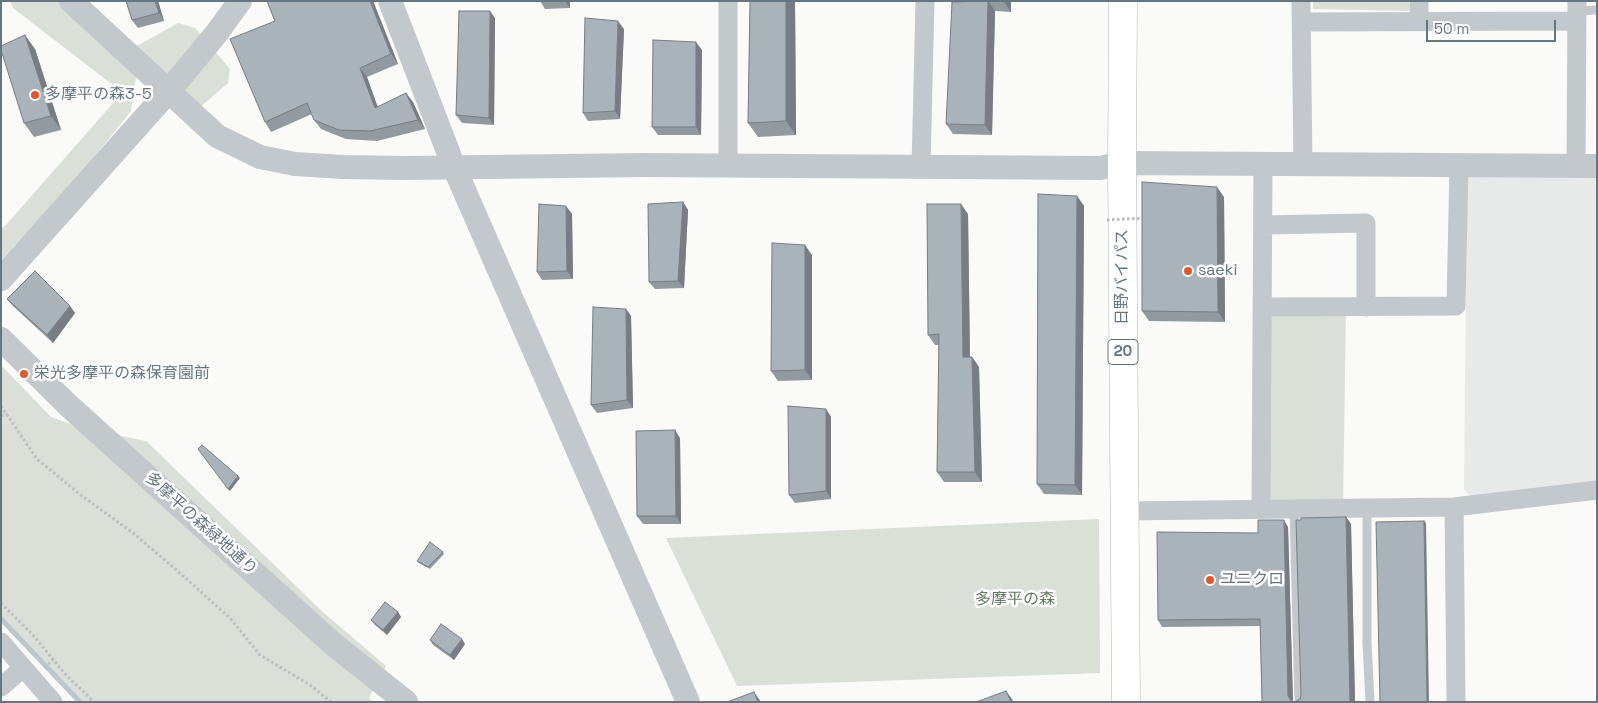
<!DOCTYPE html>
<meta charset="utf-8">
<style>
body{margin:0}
#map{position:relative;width:1598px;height:703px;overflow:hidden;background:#fafaf8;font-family:"Space Grotesk",sans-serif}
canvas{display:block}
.frame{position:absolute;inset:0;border:2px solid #657683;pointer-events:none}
.scale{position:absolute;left:1426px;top:20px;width:130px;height:22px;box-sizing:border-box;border:2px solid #657683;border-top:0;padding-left:6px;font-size:15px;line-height:18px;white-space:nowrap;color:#657683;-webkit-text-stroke:4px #fff;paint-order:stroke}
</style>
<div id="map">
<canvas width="1598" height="703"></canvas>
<div class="frame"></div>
<div class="scale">50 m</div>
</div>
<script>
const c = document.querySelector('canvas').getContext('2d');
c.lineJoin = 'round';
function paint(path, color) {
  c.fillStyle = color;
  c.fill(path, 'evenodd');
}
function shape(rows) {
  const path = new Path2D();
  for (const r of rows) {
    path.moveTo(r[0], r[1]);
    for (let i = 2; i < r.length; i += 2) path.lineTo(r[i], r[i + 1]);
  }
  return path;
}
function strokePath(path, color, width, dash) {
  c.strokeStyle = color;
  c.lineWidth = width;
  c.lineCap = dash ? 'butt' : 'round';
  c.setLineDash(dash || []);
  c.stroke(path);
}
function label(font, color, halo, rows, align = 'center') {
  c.font = font + ' "Space Grotesk","Noto Sans JP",sans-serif';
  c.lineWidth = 5;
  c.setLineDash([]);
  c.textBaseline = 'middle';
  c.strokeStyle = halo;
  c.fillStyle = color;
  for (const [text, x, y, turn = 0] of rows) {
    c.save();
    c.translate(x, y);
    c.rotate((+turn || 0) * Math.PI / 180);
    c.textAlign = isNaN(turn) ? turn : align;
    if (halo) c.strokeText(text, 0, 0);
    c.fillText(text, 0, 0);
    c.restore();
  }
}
paint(shape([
 [1467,175,1597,177,1597,482,1471,498,1464,489]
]), '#e8e9e9');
paint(shape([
 [10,1,59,1,117,57,178,23,195,28,230,69,228,83,197,110,162,69,136,76,131,111,83,171,1,260,1,228,5,226,114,102,118,89,13,8],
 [1313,1,1409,1,1409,11,1313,9],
 [1262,307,1346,307,1343,509,1261,509],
 [1,365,51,417,82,428,146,441,324,613,386,666,369,698,374,702,77,702,1,617],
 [1099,519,1100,673,737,686,666,538]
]), '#dadfd7');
strokePath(shape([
 [1,619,80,702]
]), '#bbc7cb', 5);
const trunk = shape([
 [1123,1,1122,163,1126,702]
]);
strokePath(trunk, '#b4b9bd', 29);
strokePath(shape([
 [1,406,37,459,82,496,132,532,181,574,230,618,260,655,310,685,331,702],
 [1,416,7,414],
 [1,603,32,634,67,676,94,702],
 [45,668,54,658]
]), '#bbbfc2', 3, [2.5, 2.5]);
strokePath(shape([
 [1577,11,1597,10],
 [1367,508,1367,643,1370,702],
 [1294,509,1299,702]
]), '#c3c8cc', 9);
strokePath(shape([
 [728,1,728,165],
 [1301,1,1303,165],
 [1419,1,1419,22],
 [1301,22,1576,21],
 [1576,166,1577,1],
 [921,167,925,1],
 [1263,225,1366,223,1366,307],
 [1262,307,1456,306,1459,166],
 [1454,507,1456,702],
 [1261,509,1263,164],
 [1124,511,1454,507,1597,490],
 [1,642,53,702],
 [1,687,23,668]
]), '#c3c8cc', 19);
strokePath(shape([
 [71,1,217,136,260,157,295,164,344,167,404,168,645,165,1100,168,1122,163,1597,166],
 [390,1,454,167,688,702],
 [1,279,168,92,216,34,240,1],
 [1,339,69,406,333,644,406,702]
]), '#c3c8cc', 24);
strokePath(trunk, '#fff', 28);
strokePath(shape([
 [1107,220,1144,218]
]), '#bbbfc2', 3, [2.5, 2.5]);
paint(shape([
 [126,1,158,1,164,21,138,28,132,20],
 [267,1,373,1,398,64,367,77,378,107,413,102,425,129,377,141,346,139,321,129,314,120,312,114,271,132,265,122,275,21],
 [540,1,570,1,570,8,545,9],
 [750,1,795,1,796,135,758,137,748,123],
 [968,1,1011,1,1011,12,995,11,992,135,953,134,946,124],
 [495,18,494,125,462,123,456,115],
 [624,29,620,119,588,121,583,113],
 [35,49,61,130,34,137,24,123],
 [702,50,701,135,658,135,652,127],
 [1077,196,1084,206,1082,495,1044,494,1037,484],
 [1224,197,1225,322,1149,321,1142,311],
 [683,202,688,210,684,288,655,289,649,282],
 [572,214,573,279,542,280,537,272],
 [968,214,970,357,972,357,979,367,982,482,944,482,937,472,939,345,935,345,928,335],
 [812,255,812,380,778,381,771,371],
 [7,299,70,306,75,313,53,343,13,306],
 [626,309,631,316,633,408,597,413,591,405],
 [826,409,831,417,831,499,795,503,789,495],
 [680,438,681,524,643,524,637,516],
 [1346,517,1351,524,1355,702,1262,702,1260,626,1162,627,1158,620,1258,533,1288,527,1293,701,1295,702,1300,699],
 [443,552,444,554,430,569,419,563,417,561],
 [398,612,401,617,387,635,375,625,371,620],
 [430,640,465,644,454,660,433,645]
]), '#929a9f');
paint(shape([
 [155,1,158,1,164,21,159,13],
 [370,1,373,1,398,64,391,54],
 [565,1,570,1,570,8],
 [786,1,795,1,796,135,786,121],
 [988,1,995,11,992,135,985,125],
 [1004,1,1011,1,1011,12,1004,2],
 [490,11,495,18,494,125,489,118],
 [618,21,624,29,620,119,615,111],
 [25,35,35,49,61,130,51,116],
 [696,42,702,50,701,135,696,127],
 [360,68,367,77,381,118,375,108],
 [406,93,413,102,425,129,418,120],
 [1217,187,1224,197,1225,322,1218,312],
 [1077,196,1084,206,1082,495,1075,485],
 [683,202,688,210,684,288,678,281],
 [961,204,968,214,970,367,963,357],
 [566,206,572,214,573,279,567,271],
 [805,245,812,255,812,380,805,370],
 [70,306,75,313,53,343,47,335],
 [626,309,631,316,633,408,627,400],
 [972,357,979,367,982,482,975,472],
 [826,409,831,417,831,499,826,491],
 [675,430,680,438,681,524,676,516],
 [238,476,240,478,230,491,228,489],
 [1346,517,1351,524,1355,702,1350,702],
 [1284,520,1288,527,1293,702,1292,702,1288,696],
 [1424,521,1426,523,1429,702,1427,702],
 [398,612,401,617,387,635,383,630],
 [462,639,465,644,454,660,450,655],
 [1006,691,1012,699,1013,702,1011,702],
 [754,692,761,702,758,702]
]), '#777d82');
const building = shape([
 [126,1,155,1,159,13,132,20,126,1],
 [267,1,370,1,391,54,360,68,375,108,406,93,418,120,370,131,339,130,314,120,307,103,265,122,230,39,275,21,267,1],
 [750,1,786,1,786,121,748,123,750,1],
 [988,1,985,125,946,124,952,2,988,1],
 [459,11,490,11,489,118,456,115,459,11],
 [585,18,618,21,615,111,583,113,585,18],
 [25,35,51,116,24,123,1,50,1,46,25,35],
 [653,40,696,42,696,127,652,127,653,40],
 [1142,182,1217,187,1218,312,1142,311,1142,182],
 [1038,194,1077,196,1075,485,1037,484,1038,194],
 [683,202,678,281,649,282,648,204,683,202],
 [539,204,566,206,567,271,537,272,539,204],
 [927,204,961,204,963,357,972,357,975,472,937,472,939,334,928,335,927,204],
 [772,243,805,245,805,370,771,371,772,243],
 [35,271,70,306,47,335,7,299,35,271],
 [593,307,626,309,627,400,591,405,593,307],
 [788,406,826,409,826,491,789,495,788,406],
 [675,430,676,516,637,516,636,431,675,430],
 [202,445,238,476,228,489,198,449,202,445],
 [1346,517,1350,702,1262,702,1260,619,1158,620,1157,532,1258,533,1258,520,1284,520,1288,696,1291,701,1295,702,1300,699,1301,695,1296,520,1301,520,1301,518,1346,517],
 [1424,521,1427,702,1380,702,1376,522,1424,521],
 [430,542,443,552,428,567,417,561,430,542],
 [385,602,398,612,383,630,371,620,385,602],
 [441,624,462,639,450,655,430,640,441,624],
 [1006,691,1011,702,976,702,1006,691],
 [754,692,758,702,727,702,754,692]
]);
paint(building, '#aab3b9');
strokePath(building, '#777d82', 1);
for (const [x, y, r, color] of [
 [35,95,5,"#e4572e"],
 [1188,271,5,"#e4572e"],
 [24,374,5,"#e4572e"],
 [1210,580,5,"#e4572e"]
]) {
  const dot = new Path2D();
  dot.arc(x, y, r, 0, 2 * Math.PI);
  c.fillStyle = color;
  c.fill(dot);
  strokePath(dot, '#fff', 2);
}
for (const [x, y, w] of [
 [1123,352,30]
]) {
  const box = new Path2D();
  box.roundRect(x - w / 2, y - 12.5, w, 25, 4);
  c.fillStyle = '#fff';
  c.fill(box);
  strokePath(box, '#657683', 1);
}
label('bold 15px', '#657683', null, [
 ["20",1123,352]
]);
label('16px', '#657683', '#fff', [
 ["多摩平の森3-5",45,95],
 ["saeki",1198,271],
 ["栄光多摩平の森保育園前",34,374],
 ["ユニクロ",1220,580]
], 'left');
label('16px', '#657683', '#fff', [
 ["日野バイパス",1123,277,-90],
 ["多摩平の森緑地通り",201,524,42]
]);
label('16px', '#687a64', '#fff', [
 ["多摩平の森",1015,600]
]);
</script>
